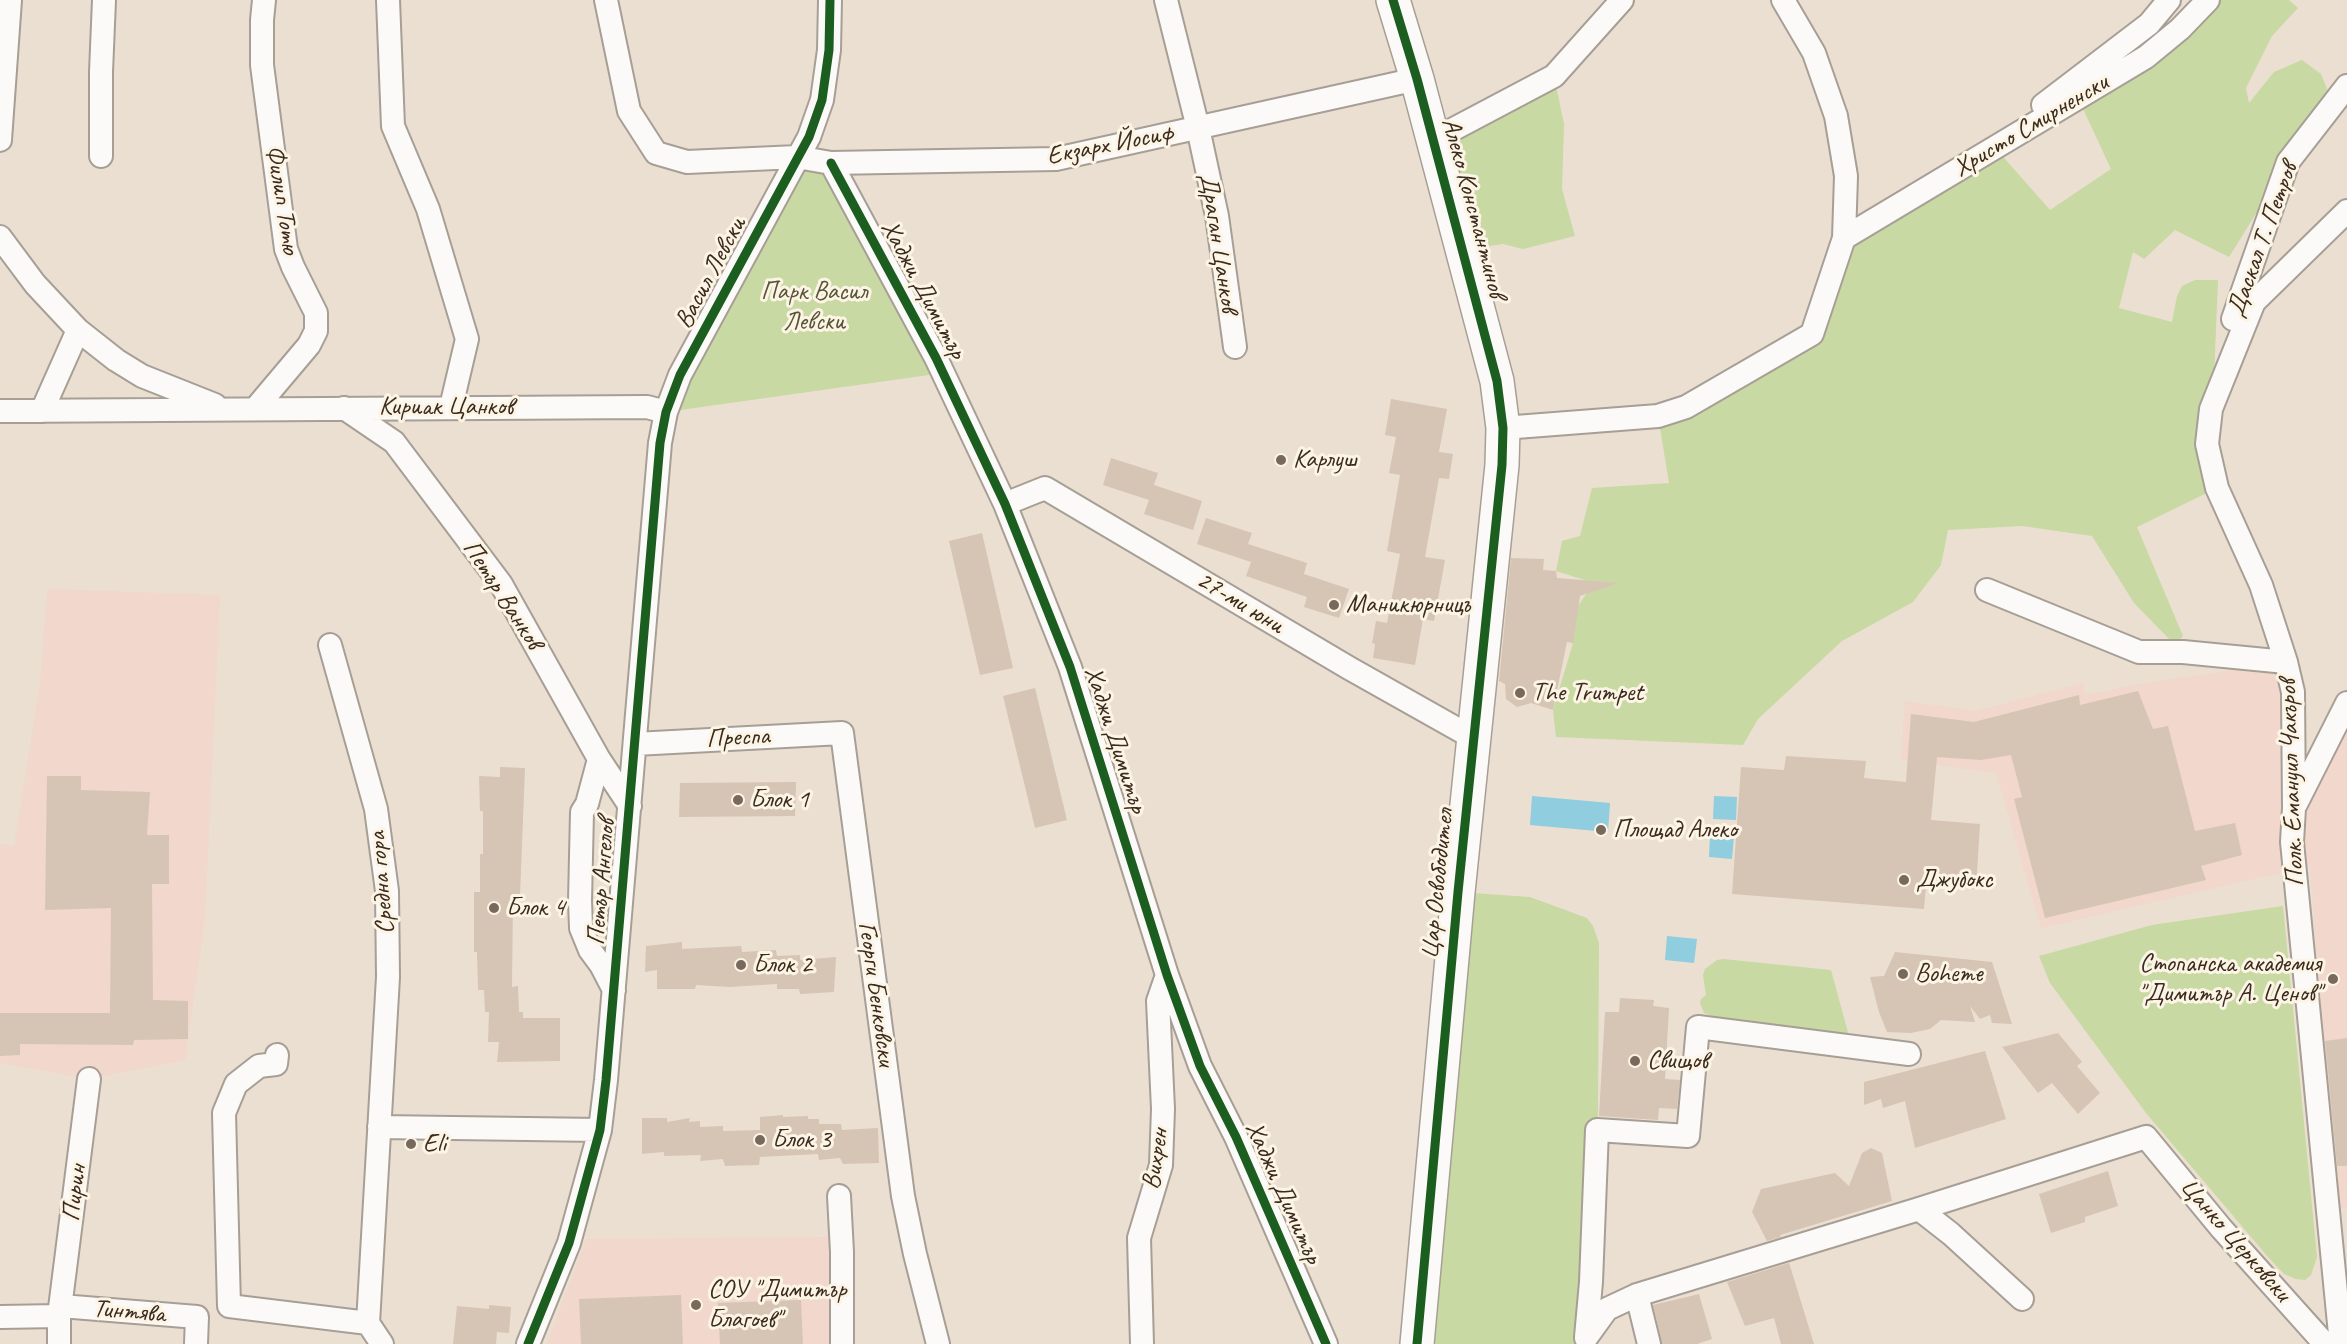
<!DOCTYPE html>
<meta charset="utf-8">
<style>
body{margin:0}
canvas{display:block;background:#eadfd0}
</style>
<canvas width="2347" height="1344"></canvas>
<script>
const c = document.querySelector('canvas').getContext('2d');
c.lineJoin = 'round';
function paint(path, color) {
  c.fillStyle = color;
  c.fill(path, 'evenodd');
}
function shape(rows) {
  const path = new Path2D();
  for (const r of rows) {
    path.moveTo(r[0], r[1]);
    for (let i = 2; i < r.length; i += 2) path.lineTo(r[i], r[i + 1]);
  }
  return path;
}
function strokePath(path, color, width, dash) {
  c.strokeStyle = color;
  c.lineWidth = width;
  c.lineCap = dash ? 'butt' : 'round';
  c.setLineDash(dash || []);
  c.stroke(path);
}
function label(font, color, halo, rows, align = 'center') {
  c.font = font + ' Caveat,sans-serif';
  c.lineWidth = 6;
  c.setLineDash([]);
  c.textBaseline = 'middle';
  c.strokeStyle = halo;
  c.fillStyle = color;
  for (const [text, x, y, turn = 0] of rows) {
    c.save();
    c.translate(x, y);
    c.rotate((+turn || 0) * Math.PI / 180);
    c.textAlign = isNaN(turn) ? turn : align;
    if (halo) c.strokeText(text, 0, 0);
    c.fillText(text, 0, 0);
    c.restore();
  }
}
paint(shape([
 [47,589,220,595,205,919,185,1060,89,1079,0,1063,0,844,14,846,40,684],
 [2286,662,2284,804,2309,807,2347,729,2347,1207,2339,1209,2322,1030,2310,866,2041,928,1996,773,1901,760,1905,701,1976,711,2083,683,2085,695,2140,684],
 [831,1237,831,1344,547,1344,586,1239]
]), '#f1d7cc');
paint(shape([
 [2208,0,2289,0,2298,8,2272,36,2246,88,2249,103,2274,72,2302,60,2321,74,2333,104,2288,162,2229,257,2175,230,2144,259,2133,252,2119,308,2172,322,2177,296,2182,286,2195,280,2218,280,2214,377,2217,488,2137,527,2183,636,2175,645,2134,603,2092,536,2022,526,1948,530,1941,565,1913,602,1842,641,1758,719,1743,745,1556,737,1553,710,1573,643,1572,615,1586,594,1588,581,1556,571,1562,541,1580,536,1592,488,1669,483,1658,416,1811,335,1844,238,1998,151,2050,210,2111,169,2079,100],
 [1554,76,1564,124,1562,189,1575,236,1523,249,1503,244,1462,250,1433,140],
 [797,157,831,163,943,373,666,412],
 [1458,892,1530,897,1587,918,1593,926,1599,943,1598,1114,1576,1344,1427,1344],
 [2283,906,2317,1257,2311,1275,2305,1280,2296,1279,2284,1274,2268,1257,2146,1113,2050,983,2039,956,2152,925],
 [1723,959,1831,970,1849,1036,1714,1017,1704,1013,1700,1003,1701,999,1706,995,1703,975,1705,969,1717,960]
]), '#c8d9a3');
paint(shape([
 [1532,796,1610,803,1608,832,1530,825],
 [1714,796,1737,797,1736,820,1713,819],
 [1710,835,1734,836,1732,859,1709,857],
 [1667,936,1697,939,1694,963,1665,960]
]), '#8fcddf');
paint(shape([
 [1391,399,1447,409,1439,452,1453,454,1449,479,1439,478,1425,557,1445,560,1434,621,1423,619,1415,665,1373,658,1375,644,1372,643,1376,621,1387,623,1400,554,1387,551,1400,475,1389,473,1396,437,1385,435],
 [1111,458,1158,473,1154,485,1202,501,1193,530,1144,514,1149,500,1103,485],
 [1206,518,1252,533,1248,544,1307,563,1304,574,1349,589,1339,618,1304,607,1307,597,1246,576,1251,562,1197,544],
 [982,533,1013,668,980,675,949,541],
 [1511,558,1544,559,1543,570,1556,571,1557,578,1618,583,1580,596,1573,643,1567,642,1553,710,1531,703,1517,707,1506,699,1505,684,1499,681],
 [1035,688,1067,820,1035,828,1003,696],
 [2138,691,2153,729,2168,726,2195,831,2235,823,2242,855,2201,866,2206,880,2045,918,2014,799,2022,797,2011,755,1981,760,1937,757,1931,820,1980,824,1976,889,1926,886,1924,909,1732,894,1741,767,1784,770,1786,756,1866,761,1864,778,1906,782,1911,714,1974,722,2079,695,2080,705],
 [500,767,525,768,520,896,513,896,512,987,518,986,519,1012,523,1012,523,1018,560,1018,560,1061,497,1062,499,1042,488,1042,489,1012,485,1012,484,990,478,990,477,952,474,952,474,892,480,892,480,854,483,854,483,811,480,811,479,776,500,777],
 [47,776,81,776,81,790,150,792,147,835,169,835,169,884,152,884,153,1000,188,1001,188,1039,134,1040,133,1045,20,1044,20,1055,0,1056,0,1013,110,1013,111,908,45,910],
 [796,782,795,816,679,817,680,783],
 [682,942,682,949,741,946,742,952,776,950,777,956,800,955,800,960,836,957,834,992,800,994,799,989,777,989,777,984,730,987,696,985,695,989,657,989,657,970,645,972,646,946],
 [1895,952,1992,962,2012,1024,1992,1023,1990,1015,1980,1019,1970,1006,1975,1022,1941,1020,1930,1029,1911,1033,1887,1032,1879,1012,1870,977,1884,976],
 [1620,998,1654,1000,1653,1006,1669,1008,1665,1079,1680,1080,1677,1109,1659,1108,1658,1120,1599,1116,1605,1012,1619,1012],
 [2058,1033,2082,1062,2077,1066,2100,1093,2078,1114,2052,1083,2038,1093,2002,1047],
 [2347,1038,2347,1166,2337,1166,2325,1041],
 [1985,1051,2006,1119,1915,1148,1905,1101,1883,1108,1881,1099,1864,1105,1864,1082],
 [783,1115,783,1117,808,1116,808,1119,819,1119,819,1124,841,1124,842,1130,878,1128,879,1163,843,1164,840,1158,819,1160,818,1154,760,1157,759,1165,725,1166,723,1159,700,1161,701,1155,664,1156,664,1152,642,1154,642,1118,667,1118,667,1122,690,1118,689,1122,700,1121,700,1127,723,1126,723,1131,760,1130,760,1117],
 [1871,1148,1882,1153,1892,1201,1780,1235,1781,1237,1767,1241,1752,1212,1761,1189,1835,1173,1849,1186,1862,1153],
 [2108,1171,2118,1206,2085,1217,2085,1222,2051,1233,2039,1194],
 [1789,1263,1791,1269,1814,1344,1781,1344,1774,1318,1745,1326,1727,1282],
 [1699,1294,1712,1339,1697,1344,1662,1344,1653,1305],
 [681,1295,683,1344,581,1344,579,1299],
 [801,1300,803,1344,720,1344,718,1303],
 [489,1305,511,1307,509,1333,497,1332,496,1344,453,1344,457,1306,489,1309]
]), '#d6c5b4');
const street = shape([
 [388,0,393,126,428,209,467,339,451,407],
 [606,0,629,111,656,153,687,162,797,157,831,163,1056,159,1417,79],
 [1166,0,1198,128,1217,216,1235,347],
 [2043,105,2149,24,2169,0],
 [0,140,10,0],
 [1433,140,1554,76,1622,0],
 [101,156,101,72,104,0],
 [831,163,936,358,1005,504,1070,667,1167,975,1200,1066,1236,1137,1326,1344],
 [0,237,35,284,78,330,116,360,142,376,215,405],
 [1844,238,2146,57,2180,29,2208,0],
 [2233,319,2288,162,2347,86],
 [344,408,394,442,501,584,599,759,630,806],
 [255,409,309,345,316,331,316,313,293,267,286,249,262,65,262,20,264,0],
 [0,411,647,407,666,412],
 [42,411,78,330],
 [1503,428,1658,416,1686,407,1812,334,1844,238,1846,176,1836,116,1814,53,1783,0],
 [1005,504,1045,488,1349,668,1475,739],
 [1987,590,2139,652,2183,652,2286,662],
 [330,645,376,809,387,891,388,977,368,1323,382,1344],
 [635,744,842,733,903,1196,915,1254,938,1344],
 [599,759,587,804,582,812,580,901,581,928,590,950,601,965,614,990],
 [2296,804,2347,703],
 [277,1055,276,1064,259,1066,236,1084,224,1113,229,1306,368,1323],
 [379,1127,600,1130],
 [839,1196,842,1252,842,1344],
 [1919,1209,1951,1234,2022,1299],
 [1637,1295,1649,1344],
 [61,1306,197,1317,196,1344],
 [0,1317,59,1316],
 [1586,1337,1591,1282,1597,1130,1688,1136,1698,1027,1909,1054],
 [1586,1338,1607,1309,1637,1295,1919,1209,2146,1137,2221,1228,2325,1344],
 [59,1344,59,1316,89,1079],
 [528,1344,569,1243,600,1130,606,1080,660,443,666,412,680,375,809,137,822,100,829,50,830,0],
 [1142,1344,1139,1238,1161,1165,1163,1109,1158,1001,1167,975],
 [2341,1344,2292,842,2294,808,2293,692,2286,662,2261,585,2217,488,2207,444,2211,409,2254,302,2347,211]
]);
const secondary = shape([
 [1393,0,1417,79,1497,381,1503,428,1502,465,1458,892,1417,1344]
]);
strokePath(street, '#a79f95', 26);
strokePath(secondary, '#a79f95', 36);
strokePath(street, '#fcfaf8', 22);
strokePath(secondary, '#fcfaf8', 33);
strokePath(shape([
 [1393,0,1417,79,1497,381,1503,428,1502,465,1458,892,1417,1344],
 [831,163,936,358,1005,504,1070,667,1167,975,1200,1066,1236,1137,1326,1344],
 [528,1344,569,1243,600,1130,606,1080,660,443,666,412,680,375,809,137,822,100,829,50,830,0]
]), '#1b5e20', 9);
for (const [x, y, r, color] of [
 [1281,460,6,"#78695c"],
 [1334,605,6,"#78695c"],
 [1520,693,6,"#78695c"],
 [738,800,6,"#78695c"],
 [1601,830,6,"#78695c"],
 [1904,880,6,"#78695c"],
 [494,908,6,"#78695c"],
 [741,965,6,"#78695c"],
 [1903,974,6,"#78695c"],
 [2333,979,6,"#78695c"],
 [1635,1061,6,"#78695c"],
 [760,1140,6,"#78695c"],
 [411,1144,6,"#78695c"],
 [696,1305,6,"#78695c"]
]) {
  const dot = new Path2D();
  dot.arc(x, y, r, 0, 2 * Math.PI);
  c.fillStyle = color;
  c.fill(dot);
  strokePath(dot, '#fcf5e5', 2);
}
label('26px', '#3b2a1e', '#fcf5e5', [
 ["Христо Смирненски",2031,126,-31],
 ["Екзарх Йосиф",1110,145,-11],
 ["Филип Тотю",282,200,81],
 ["Алеко Константинов",1473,208,75],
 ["Даскал Т. Петров",2263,240,-70],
 ["Драган Цанков",1218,243,81],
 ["Васил Левски",711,273,-62],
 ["Хаджи Димитър",923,290,62],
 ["Кириак Цанков",446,407],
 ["Петър Ванков",502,595,57],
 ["27-ми юни",1240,603,31],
 ["Преспа",738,738,-3],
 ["Хаджи Димитър",1115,740,72],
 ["Полк. Емануил Чакъров",2292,783,-92],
 ["Петър Ангелов",602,882,-85],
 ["Средна гора",382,883,-95],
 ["Цар Освободител",1438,884,-84],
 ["Георги Бенковски",876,994,82],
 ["Вихрен",1156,1159,-81],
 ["Пирин",75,1193,-83],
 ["Хаджи Димитър",1283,1193,66],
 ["Цанко Церковски",2235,1240,49],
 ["Тинтява",129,1312,5]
]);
label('26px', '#575436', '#fcf5e5', [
 ["Парк Васил",814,292],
 ["Левски",814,322]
]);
label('26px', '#3b2a1e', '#fcf5e5', [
 ["Карлуш",1293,460],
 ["Маникюрницъ",1346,605],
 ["The Trumpet",1532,693],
 ["Блок 1",750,800],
 ["Площад Алеко",1613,830],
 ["Джубокс",1916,880],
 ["Блок 4",506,908],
 ["Стопанска академия",2321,964,"right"],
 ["\"Димитър А. Ценов\"",2321,994,"right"],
 ["Блок 2",753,965],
 ["Boheme",1915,974],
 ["Свищов",1647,1061],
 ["Блок 3",772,1140],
 ["Eli",423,1144],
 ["СОУ \"Димитър",708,1290],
 ["Благоев\"",708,1320]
], 'left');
</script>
